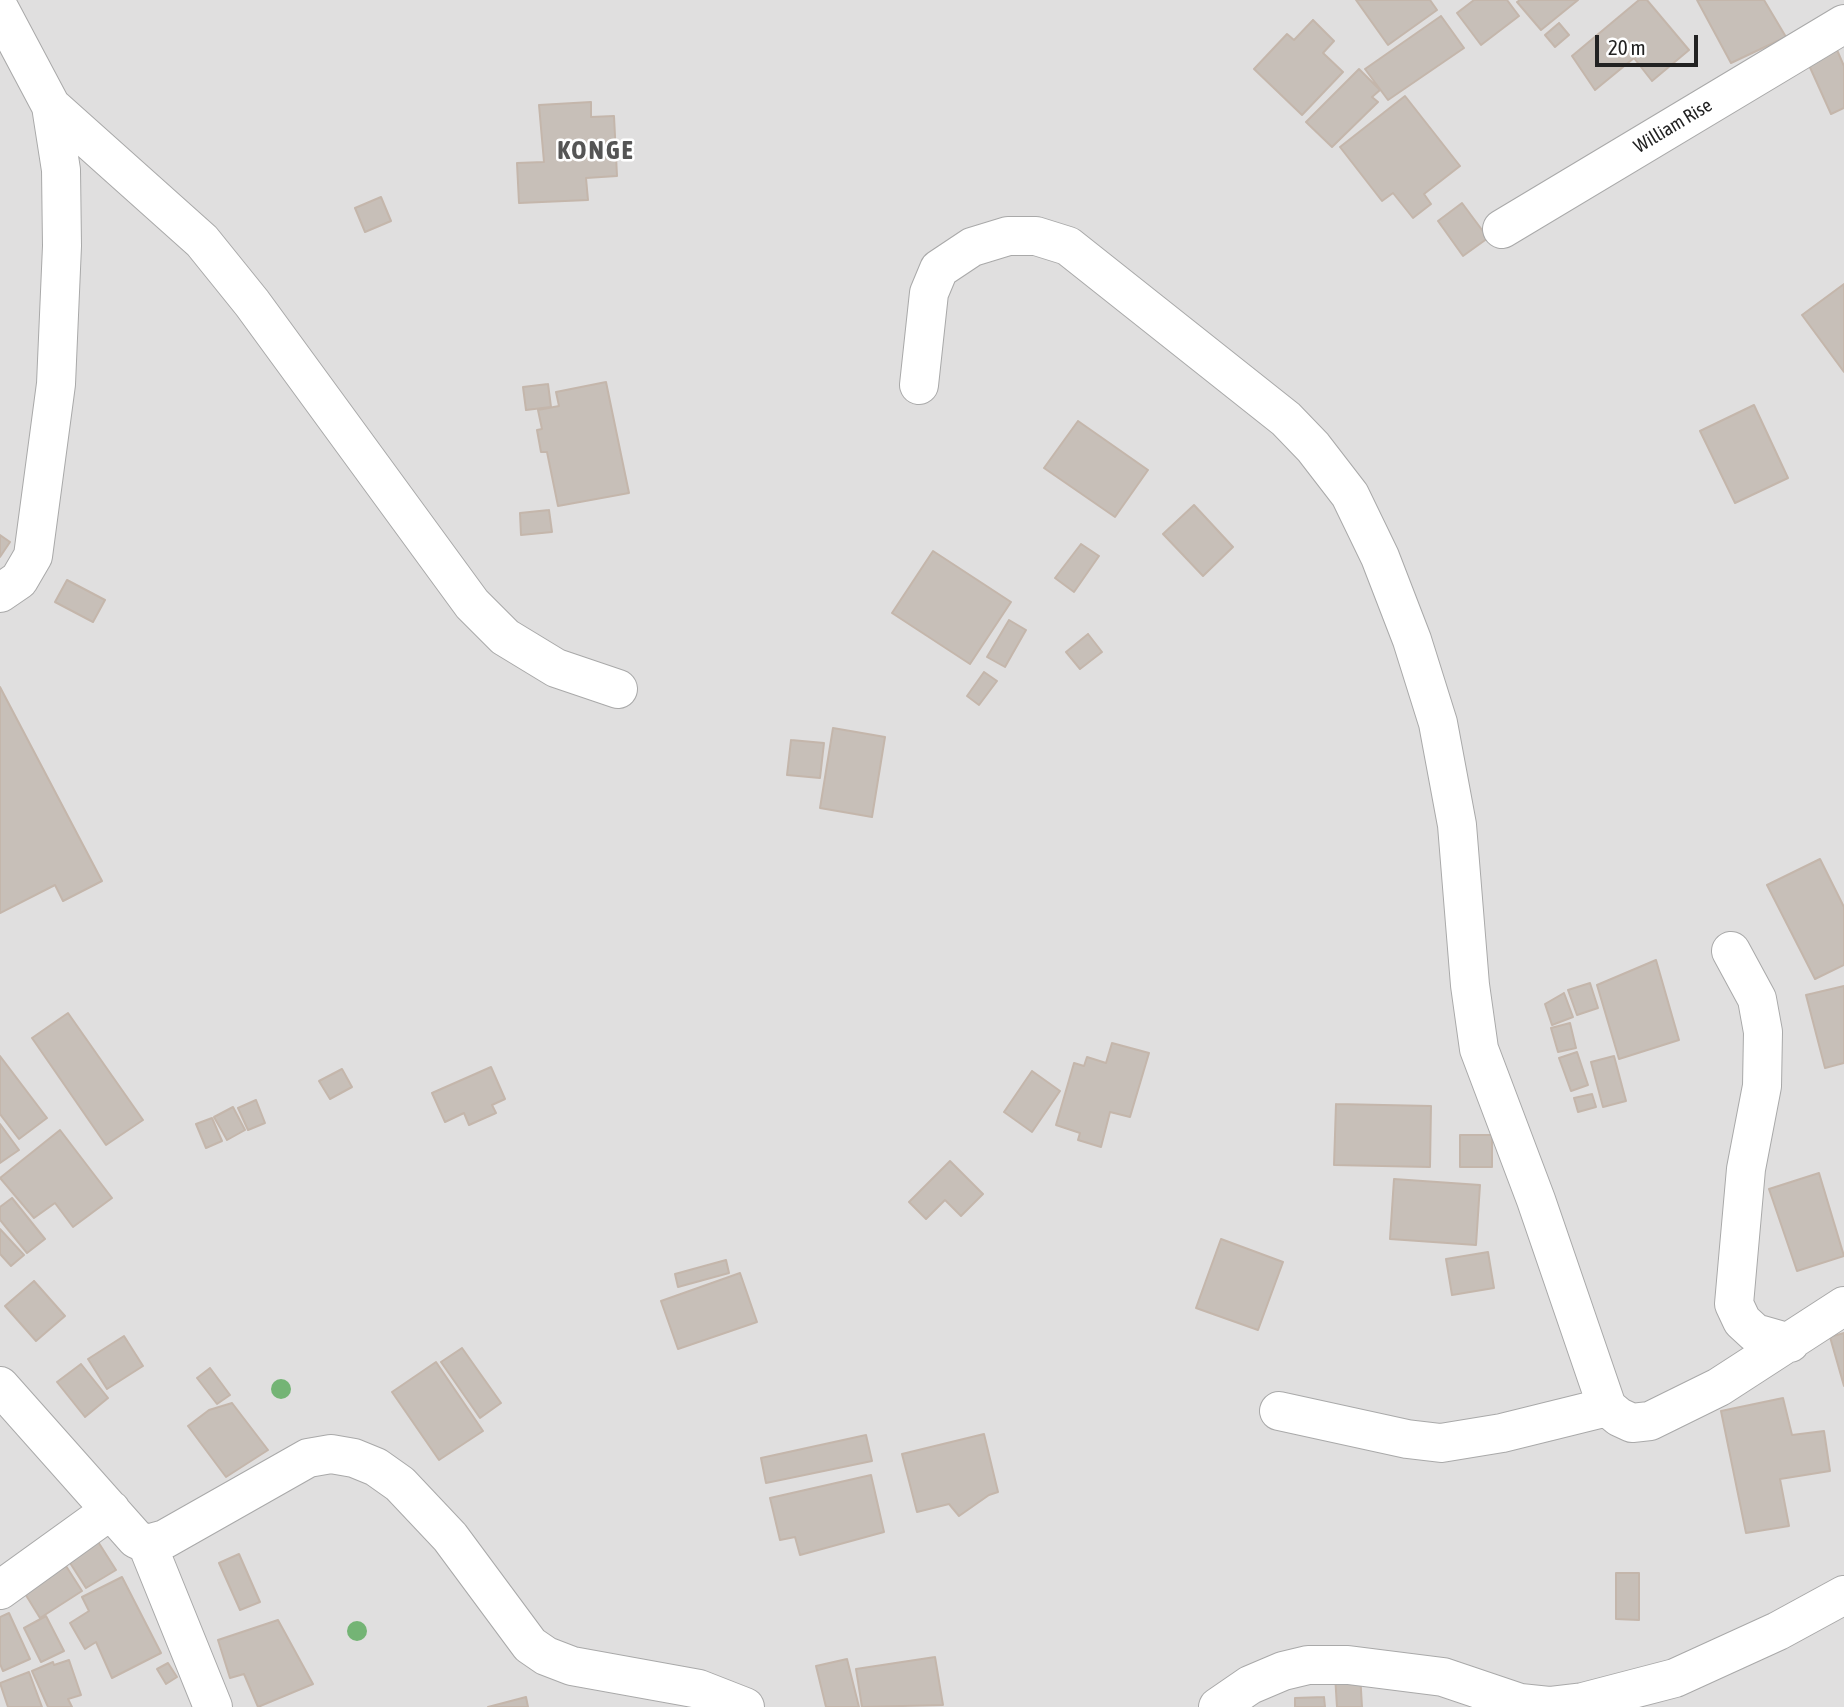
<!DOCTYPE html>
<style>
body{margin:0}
#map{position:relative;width:1844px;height:1707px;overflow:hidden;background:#f2efe9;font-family:"Asap Condensed",sans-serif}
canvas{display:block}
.scale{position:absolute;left:1595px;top:35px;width:103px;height:32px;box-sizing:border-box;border:4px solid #222;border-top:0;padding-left:9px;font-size:21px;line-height:24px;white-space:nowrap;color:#222;-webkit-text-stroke:5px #fff;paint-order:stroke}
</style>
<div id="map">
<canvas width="1844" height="1707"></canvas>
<div class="scale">20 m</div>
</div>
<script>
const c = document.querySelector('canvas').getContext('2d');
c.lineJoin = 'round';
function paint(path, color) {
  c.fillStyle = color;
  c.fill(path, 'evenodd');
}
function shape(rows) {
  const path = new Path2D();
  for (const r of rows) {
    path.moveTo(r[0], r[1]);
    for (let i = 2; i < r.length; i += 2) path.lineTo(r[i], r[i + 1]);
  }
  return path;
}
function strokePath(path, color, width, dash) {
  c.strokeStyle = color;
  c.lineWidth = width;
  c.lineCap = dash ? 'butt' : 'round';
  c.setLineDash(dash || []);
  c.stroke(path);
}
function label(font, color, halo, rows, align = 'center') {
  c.font = font + ' "Asap Condensed",sans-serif';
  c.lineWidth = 5;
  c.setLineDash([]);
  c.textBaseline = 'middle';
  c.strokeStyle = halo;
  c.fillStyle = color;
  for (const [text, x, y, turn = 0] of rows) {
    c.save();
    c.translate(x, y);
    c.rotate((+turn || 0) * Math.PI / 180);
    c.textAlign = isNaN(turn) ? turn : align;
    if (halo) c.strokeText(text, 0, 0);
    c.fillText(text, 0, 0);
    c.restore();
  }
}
paint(shape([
 [0,0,1844,0,1844,1707,0,1707]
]), '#e0dfdf');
const building = shape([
 [1356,0,1430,0,1437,10,1388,45,1356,0],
 [1474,0,1507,0,1519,16,1481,45,1457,13,1474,0],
 [1520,0,1578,0,1541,30,1517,2,1520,0],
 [1639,0,1647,0,1689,50,1652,81,1634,58,1595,90,1572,56,1639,0],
 [1697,0,1764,0,1786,37,1731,63,1697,0],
 [1441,16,1464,48,1388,100,1365,69,1441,16],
 [1313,20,1334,41,1323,53,1343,72,1302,115,1254,69,1287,34,1294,40,1313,20],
 [1559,23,1569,35,1555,47,1545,35,1559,23],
 [1837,50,1844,66,1844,108,1831,114,1808,63,1837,50],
 [1359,69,1380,90,1372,97,1378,102,1332,147,1306,122,1359,69],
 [1405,96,1460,166,1424,194,1431,204,1413,218,1393,193,1382,201,1340,147,1405,96],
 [591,102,591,117,614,116,617,176,586,178,588,200,519,203,517,163,544,162,539,105,591,102],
 [381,197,391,221,365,232,355,208,381,197],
 [1462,203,1488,238,1463,256,1438,221,1462,203],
 [1844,284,1844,372,1802,315,1844,284],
 [606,382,629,493,558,506,547,452,541,452,537,430,542,429,538,410,559,406,556,392,606,382],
 [548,384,551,407,526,410,523,387,548,384],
 [1754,405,1788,478,1735,503,1700,431,1754,405],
 [1078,421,1148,470,1115,517,1044,468,1078,421],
 [1194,505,1233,547,1203,576,1163,534,1194,505],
 [549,510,552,532,521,535,520,513,549,510],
 [0,535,10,542,0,557,0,535],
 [1081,544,1099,556,1074,592,1055,578,1081,544],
 [933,551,1011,602,970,664,892,613,933,551],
 [67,580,105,600,93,622,55,602,67,580],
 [1009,620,1026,630,1005,667,987,657,1009,620],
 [1088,634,1102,652,1080,669,1066,652,1088,634],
 [984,672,997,681,979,705,967,696,984,672],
 [0,687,102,881,63,901,55,885,0,913,0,687],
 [833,728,885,737,872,817,820,808,833,728],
 [791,740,824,743,820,778,787,775,791,740],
 [1820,859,1844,907,1844,965,1815,979,1767,885,1820,859],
 [1656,960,1679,1040,1619,1059,1597,985,1656,960],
 [1590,983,1598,1008,1577,1015,1568,990,1590,983],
 [1844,986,1844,1063,1825,1068,1806,995,1844,986],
 [1564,993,1573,1017,1552,1025,1545,1004,1564,993],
 [68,1013,143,1120,106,1145,32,1038,68,1013],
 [1570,1023,1576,1048,1558,1052,1551,1028,1570,1023],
 [1112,1043,1149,1053,1130,1117,1110,1112,1101,1147,1078,1140,1080,1133,1056,1125,1074,1063,1084,1066,1087,1057,1106,1063,1112,1043],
 [1577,1052,1588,1085,1571,1091,1559,1058,1577,1052],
 [0,1056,47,1118,19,1139,0,1114,0,1056],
 [1614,1056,1626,1101,1603,1107,1591,1062,1614,1056],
 [491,1067,505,1099,492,1105,496,1113,469,1125,464,1113,445,1122,432,1093,491,1067],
 [342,1069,352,1087,330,1099,319,1081,342,1069],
 [1032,1071,1060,1091,1032,1132,1004,1112,1032,1071],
 [1592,1094,1596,1107,1578,1112,1574,1098,1592,1094],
 [256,1100,265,1123,248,1130,238,1108,256,1100],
 [1336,1104,1431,1106,1430,1167,1334,1165,1336,1104],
 [233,1107,245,1130,227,1140,214,1117,233,1107],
 [212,1118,222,1141,206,1148,196,1124,212,1118],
 [0,1124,19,1150,0,1163,0,1124],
 [60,1130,112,1198,73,1227,55,1203,34,1218,0,1178,60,1130],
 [1460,1135,1492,1135,1492,1167,1460,1167,1460,1135],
 [950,1161,983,1194,961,1216,945,1200,926,1219,909,1202,950,1161],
 [1819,1173,1844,1256,1797,1271,1769,1189,1819,1173],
 [1394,1179,1480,1185,1476,1245,1390,1239,1394,1179],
 [12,1198,45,1239,27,1253,0,1220,0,1207,12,1198],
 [0,1229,24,1255,11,1266,0,1254,0,1229],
 [1221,1239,1283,1262,1258,1330,1196,1308,1221,1239],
 [1488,1252,1494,1288,1452,1295,1446,1259,1488,1252],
 [726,1260,729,1273,678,1287,675,1274,726,1260],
 [740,1273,757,1322,678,1349,661,1301,740,1273],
 [34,1281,65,1316,36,1341,5,1306,34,1281],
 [1844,1333,1844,1386,1830,1337,1844,1333],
 [124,1336,143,1366,107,1389,88,1359,124,1336],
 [462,1348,501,1403,480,1418,441,1362,462,1348],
 [436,1362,483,1431,439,1460,392,1392,436,1362],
 [81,1364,108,1398,85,1417,57,1382,81,1364],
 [210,1368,230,1395,217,1404,197,1378,210,1368],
 [1783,1398,1792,1435,1824,1431,1830,1471,1780,1479,1789,1526,1746,1533,1721,1411,1783,1398],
 [232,1403,268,1450,226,1477,188,1426,209,1410,232,1403],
 [984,1434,998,1492,989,1495,959,1516,949,1504,917,1512,902,1454,984,1434],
 [866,1435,872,1461,766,1483,761,1458,866,1435],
 [871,1475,884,1532,800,1555,795,1537,780,1540,770,1498,871,1475],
 [95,1537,116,1570,86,1588,65,1555,95,1537],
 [239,1554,260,1602,240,1610,219,1563,239,1554],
 [66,1566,82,1591,40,1618,24,1592,66,1566],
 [1616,1573,1639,1573,1639,1620,1616,1619,1616,1573],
 [122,1577,161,1653,112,1678,96,1642,85,1649,70,1623,89,1611,82,1597,122,1577],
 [9,1613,30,1659,3,1671,0,1664,0,1617,9,1613],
 [46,1616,64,1651,41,1662,24,1628,46,1616],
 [278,1620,313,1684,258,1707,244,1674,230,1678,218,1640,278,1620],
 [935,1657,943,1705,862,1707,856,1669,935,1657],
 [847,1659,859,1707,826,1707,816,1666,847,1659],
 [69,1660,81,1695,68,1699,72,1707,48,1707,32,1671,53,1662,54,1665,69,1660],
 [168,1663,177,1677,166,1684,157,1669,168,1663],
 [29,1672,42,1707,8,1707,0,1683,29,1672],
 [1360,1673,1362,1707,1337,1707,1335,1675,1360,1673],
 [526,1697,528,1707,488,1707,526,1697],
 [1324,1697,1325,1707,1295,1707,1295,1698,1324,1697]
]);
paint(building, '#c7bfb8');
strokePath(building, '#c4b6ab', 2);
const minor = shape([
 [0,10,51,106,61,170,62,246,56,384,33,556,19,580,0,593],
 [51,106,202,241,252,303,472,604,505,637,556,668,618,689],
 [1502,229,1844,24],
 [919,385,929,293,939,269,972,247,1008,236,1036,236,1068,246,1286,419,1313,447,1350,495,1380,557,1412,640,1438,723,1457,825,1470,985,1479,1049,1536,1200,1607,1407,1619,1417,1632,1423,1650,1421,1719,1387,1844,1306],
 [1731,951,1757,999,1763,1032,1762,1086,1746,1169,1734,1304,1742,1321,1755,1333,1790,1343],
 [0,1386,136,1539,147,1544,165,1539,308,1458,331,1454,354,1458,376,1467,400,1484,450,1537,530,1645,546,1656,572,1666,699,1689,745,1707],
 [1279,1411,1407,1439,1441,1443,1502,1433,1607,1407],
 [147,1544,213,1707],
 [0,1590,111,1510],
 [1218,1707,1250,1685,1283,1671,1308,1665,1348,1665,1443,1677,1520,1703,1549,1706,1583,1702,1675,1678,1778,1631,1844,1595]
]);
strokePath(minor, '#a9a9a9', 40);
strokePath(minor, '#fff', 38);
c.fillStyle = '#74b475';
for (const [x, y] of [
 [281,1389],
 [357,1631]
]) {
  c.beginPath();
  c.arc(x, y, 10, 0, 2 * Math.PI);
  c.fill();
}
label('19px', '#222', '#fff', [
 ["William Rise",1673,126,-31]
]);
c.letterSpacing = '2px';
label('bold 26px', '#555', '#fff', [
 ["KONGE",596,151]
]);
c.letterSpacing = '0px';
</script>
